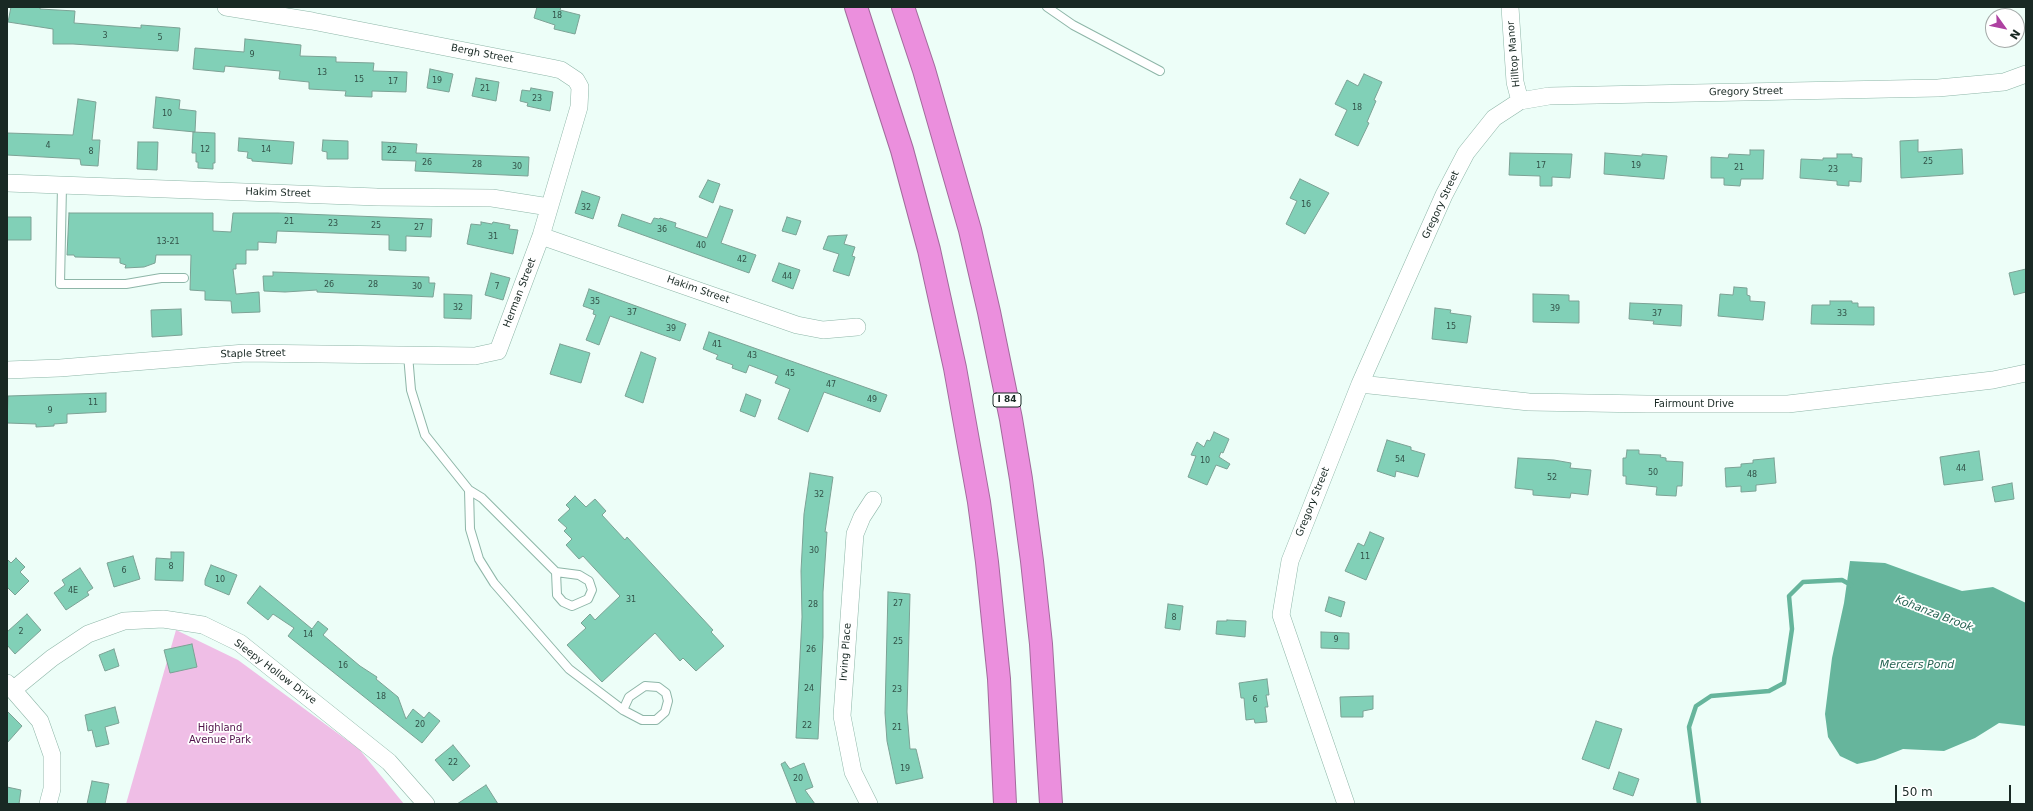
<!DOCTYPE html>
<style>
body{margin:0}
#map{position:relative;width:2033px;height:811px;overflow:hidden;background:#edfef8;font-family:"DejaVu Sans",sans-serif}
canvas{display:block}
.frame{position:absolute;inset:0;border:8px solid #192924;pointer-events:none}
.north{position:absolute;left:1985px;top:8px;width:40px;height:40px;box-sizing:border-box;background:#fff;border:1px solid #a3a9a7;border-radius:50%;rotate:123deg;font-size:11px;font-weight:700;line-height:16px;text-align:center;color:#192924}
.north::after{content:'';display:block;margin:auto;width:14px;height:18px;background:#ae41a1;clip-path:polygon(50% 0,100% 100%,50% 72%,0 100%)}
.scale{position:absolute;left:1895px;top:785px;width:116px;height:18px;box-sizing:border-box;border:2px solid #192924;border-top:0;padding-left:5px;font-size:12px;line-height:14px;white-space:nowrap;color:#192924;-webkit-text-stroke:3px #fff;paint-order:stroke}
</style>
<div id="map">
<canvas width="2033" height="811"></canvas>
<div class="frame"></div>
<div class="north">N</div>
<div class="scale">50 m</div>
</div>
<script>
const c = document.querySelector('canvas').getContext('2d');
c.lineJoin = 'round';
function paint(path, color) {
  c.fillStyle = color;
  c.fill(path, 'evenodd');
}
function shape(rows) {
  const path = new Path2D();
  for (const r of rows) {
    path.moveTo(r[0], r[1]);
    for (let i = 2; i < r.length; i += 2) path.lineTo(r[i], r[i + 1]);
  }
  return path;
}
function strokePath(path, color, width, dash) {
  c.strokeStyle = color;
  c.lineWidth = width;
  c.lineCap = dash ? 'butt' : 'round';
  c.setLineDash(dash || []);
  c.stroke(path);
}
function label(font, color, halo, rows, align = 'center') {
  c.font = font + ' "DejaVu Sans",sans-serif';
  c.lineWidth = 3.5;
  c.setLineDash([]);
  c.textBaseline = 'middle';
  c.strokeStyle = halo;
  c.fillStyle = color;
  for (const [text, x, y, turn = 0] of rows) {
    c.save();
    c.translate(x, y);
    c.rotate((+turn || 0) * Math.PI / 180);
    c.textAlign = isNaN(turn) ? turn : align;
    if (halo) c.strokeText(text, 0, 0);
    c.fillText(text, 0, 0);
    c.restore();
  }
}
paint(shape([
 [176,630,238,660,359,749,404,804,126,804]
]), '#efbee6');
paint(shape([
 [1850,561,1885,563,1962,591,1993,587,2026,603,2026,726,1999,723,1975,738,1944,751,1903,749,1875,760,1857,764,1840,756,1828,737,1825,714,1832,658,1844,603]
]), '#66b59c');
strokePath(shape([
 [1699,804,1689,727,1696,706,1711,696,1769,691,1784,683,1792,629,1789,596,1803,582,1842,580,1851,585]
]), '#66b59c', 4.5);
const building = shape([
 [11,7,40,7,40,9,75,11,74,23,141,28,141,25,180,28,178,51,73,44,53,44,53,29,8,22,11,7],
 [537,7,561,7,560,10,580,15,575,34,554,29,555,25,534,18,537,7],
 [245,39,301,45,300,56,336,57,336,62,374,63,373,71,407,72,406,92,372,91,372,97,345,96,346,91,309,89,309,82,279,79,280,71,225,66,224,72,193,69,195,48,244,52,245,39],
 [430,69,453,74,449,92,427,88,430,69],
 [1364,74,1382,82,1374,100,1376,101,1367,122,1369,123,1358,146,1335,135,1347,110,1335,104,1347,80,1358,86,1364,74],
 [476,78,499,82,496,101,472,96,476,78],
 [531,88,553,92,550,111,527,106,528,103,520,101,522,90,530,91,531,88],
 [156,97,180,100,179,109,196,111,195,132,153,128,156,97],
 [78,99,96,102,92,140,100,140,98,166,81,165,80,159,7,155,7,133,73,135,78,99],
 [193,132,215,133,215,163,213,163,213,169,198,168,198,162,196,162,196,153,192,153,193,132],
 [239,138,294,142,292,164,252,161,252,159,247,158,248,152,238,151,239,138],
 [323,140,348,141,348,159,327,159,327,152,322,151,323,140],
 [1918,140,1918,152,1962,149,1963,174,1901,178,1900,141,1918,140],
 [138,142,158,142,157,170,137,169,138,142],
 [382,142,417,144,416,153,529,157,528,176,415,171,416,161,382,160,382,142],
 [1750,150,1764,150,1763,179,1741,179,1740,186,1724,185,1724,178,1711,178,1711,157,1728,158,1729,154,1750,155,1750,150],
 [1510,153,1572,154,1570,178,1552,177,1552,186,1540,186,1540,176,1509,175,1510,153],
 [1605,153,1642,156,1642,154,1667,156,1664,179,1604,174,1605,153],
 [1837,154,1852,154,1852,157,1862,158,1861,182,1849,181,1849,186,1837,185,1837,181,1800,178,1801,159,1823,160,1823,158,1837,158,1837,154],
 [1300,179,1329,193,1305,234,1286,224,1297,201,1290,198,1300,179],
 [708,180,720,184,713,203,699,197,708,180],
 [582,191,600,197,593,219,575,213,582,191],
 [720,206,733,210,721,243,756,255,749,273,618,226,622,214,651,224,654,218,659,219,660,218,676,223,675,227,707,238,720,206],
 [69,213,213,213,213,231,231,232,233,213,278,213,432,219,431,237,406,236,406,251,389,250,389,235,277,231,276,243,258,242,258,250,246,250,246,264,236,264,236,269,233,269,236,294,259,292,260,312,232,313,231,301,205,300,205,291,190,290,191,255,156,255,155,263,144,267,125,268,126,265,120,263,120,258,75,257,74,255,67,255,69,213],
 [7,217,31,217,31,240,7,240,7,217],
 [787,217,801,221,796,235,782,231,787,217],
 [481,222,492,224,493,222,510,225,509,229,518,230,513,254,467,244,471,224,481,225,481,222],
 [847,235,844,244,855,247,852,256,855,257,849,276,833,271,839,254,823,249,828,236,847,235],
 [779,263,800,270,793,289,772,281,779,263],
 [2026,269,2026,292,2014,295,2009,273,2026,269],
 [273,272,429,277,429,283,435,283,433,297,317,292,317,290,285,292,264,291,263,276,273,276,273,272],
 [491,273,510,278,503,300,485,295,491,273],
 [1734,287,1747,288,1747,295,1750,296,1750,301,1765,302,1763,320,1718,316,1720,294,1733,295,1734,287],
 [589,289,686,324,680,341,610,316,599,345,586,340,596,315,593,314,594,310,583,306,589,289],
 [444,294,472,295,471,319,444,318,444,294],
 [1533,294,1569,295,1569,301,1579,301,1579,323,1533,322,1533,294],
 [1830,301,1852,301,1852,303,1858,303,1858,307,1874,307,1874,325,1811,324,1812,305,1830,305,1830,301],
 [1630,303,1682,305,1681,326,1653,324,1654,321,1629,319,1630,303],
 [1435,308,1451,310,1450,313,1471,316,1467,343,1432,339,1435,308],
 [181,309,182,335,152,337,151,310,181,309],
 [709,332,887,395,880,412,824,392,808,432,778,419,790,389,775,383,778,376,749,365,746,373,732,368,733,365,716,359,718,355,703,349,709,332],
 [560,344,590,353,581,383,550,374,560,344],
 [641,352,656,358,643,403,625,396,641,352],
 [106,393,106,412,67,414,67,423,54,424,54,426,36,427,36,424,7,423,8,396,106,393],
 [746,394,761,400,755,417,740,411,746,394],
 [1214,432,1229,439,1223,453,1221,452,1219,457,1230,464,1227,469,1216,465,1207,485,1188,477,1196,456,1191,455,1197,442,1204,447,1207,440,1210,441,1214,432],
 [1387,440,1411,447,1411,450,1425,454,1418,477,1396,471,1395,477,1377,471,1387,440],
 [1627,450,1639,450,1639,454,1661,455,1660,457,1666,458,1666,461,1683,462,1682,486,1677,486,1676,496,1656,495,1657,487,1626,484,1626,476,1623,476,1623,458,1626,458,1627,450],
 [1979,451,1983,480,1944,485,1940,457,1979,451],
 [1518,458,1554,460,1571,463,1570,468,1591,470,1588,495,1571,493,1570,498,1533,495,1533,490,1515,488,1518,458],
 [1774,458,1776,483,1756,485,1756,491,1741,492,1741,486,1726,487,1725,468,1741,467,1741,464,1753,463,1753,460,1774,458],
 [810,473,833,477,825,532,827,532,823,592,823,637,818,739,796,738,802,617,801,571,804,514,810,473],
 [2012,483,2014,499,1995,502,1992,487,2012,483],
 [575,496,586,507,595,499,606,511,602,515,625,540,627,537,713,630,711,632,724,646,696,671,683,658,680,661,655,633,602,682,567,645,586,628,581,623,590,614,595,620,620,596,583,556,579,559,566,545,572,539,564,531,567,528,558,520,570,509,566,505,575,496],
 [1370,532,1384,538,1366,580,1345,571,1358,543,1364,546,1370,532],
 [171,552,184,552,183,581,155,580,156,558,171,559,171,552],
 [133,556,140,579,114,587,107,563,133,556],
 [16,558,25,567,20,572,29,581,15,595,7,587,7,559,11,563,16,558],
 [211,565,237,575,229,595,205,585,205,580,211,565],
 [80,568,93,588,87,592,89,595,66,610,54,593,65,585,62,580,80,568],
 [260,586,312,629,318,621,328,629,323,635,360,666,377,677,376,679,398,697,406,719,413,709,424,718,429,712,440,721,422,743,288,636,294,628,273,614,268,620,247,603,260,586],
 [888,592,910,594,907,712,910,749,916,749,923,778,896,784,887,741,885,713,888,592],
 [1329,597,1345,602,1341,617,1325,611,1329,597],
 [1168,604,1183,606,1180,630,1165,628,1168,604],
 [27,614,41,630,15,654,7,645,7,632,27,614],
 [1227,620,1246,621,1245,637,1216,634,1217,621,1227,621,1227,620],
 [1321,632,1349,633,1349,649,1321,648,1321,632],
 [192,644,197,667,170,673,164,650,192,644],
 [114,649,119,666,105,671,99,655,114,649],
 [1267,679,1269,695,1266,695,1268,707,1265,707,1267,722,1255,723,1254,719,1246,720,1244,698,1241,698,1239,683,1267,679],
 [1373,696,1373,709,1363,711,1363,717,1341,717,1340,697,1373,696],
 [115,707,119,723,105,727,109,744,96,747,92,730,88,731,85,715,115,707],
 [7,711,22,726,7,743,7,711],
 [1596,721,1622,729,1609,769,1582,759,1596,721],
 [453,745,470,766,453,781,435,760,453,745],
 [785,762,790,769,804,763,813,787,805,790,815,804,797,804,781,764,785,762],
 [1619,772,1639,779,1633,796,1613,789,1619,772],
 [92,781,109,784,105,804,87,804,92,781],
 [486,785,498,804,457,804,486,785],
 [7,787,21,790,19,804,7,804,7,787]
]);
paint(building, '#81d0b7');
strokePath(building, '#7ca295', 1);
const service = shape([
 [1047,7,1073,25,1160,71],
 [62,186,60,284,126,284,161,278,184,278],
 [408,355,411,390,425,435,469,490,470,529,479,559,494,583,569,669,623,710,642,720,656,720,665,712,668,701,666,693,658,687,645,686,629,697,623,710],
 [469,490,482,498,556,572,557,595,563,602,572,606,588,599,592,590,589,581,579,575,556,572]
]);
const minor = shape([
 [1510,7,1515,82,1520,101],
 [7,183,377,197,492,198,549,207],
 [541,236,797,325,823,330,857,327],
 [7,370,60,368,245,353,475,356,498,351,541,236,579,107,580,87,576,80,561,70,552,68,312,21,226,7],
 [1360,384,1529,402,1647,404,1788,404,1993,380,2026,373],
 [7,683,40,721,52,755,52,789,48,804],
 [14,689,52,658,88,634,124,621,163,619,203,625,240,643,389,762,426,804],
 [869,804,853,772,842,716,855,534,862,517,873,500],
 [1346,804,1281,615,1290,561,1360,384,1444,195,1466,153,1494,118,1520,101,1549,96,1938,88,2004,82,2026,74]
]);
const motorway = shape([
 [856,7,902,150,929,250,955,368,979,502,987,562,999,679,1005,804],
 [903,7,924,70,970,230,989,312,1011,419,1021,479,1032,561,1041,644,1051,804]
]);
strokePath(service, '#8eb6a8', 10);
strokePath(minor, '#8eb6a8', 18);
strokePath(motorway, '#a26b9c', 24);
strokePath(service, '#fff', 8);
strokePath(minor, '#fff', 17);
strokePath(motorway, '#eb8fdd', 22);
label('8px', '#335349', null, [
 ["18",557,16],
 ["3",105,36],
 ["5",160,38],
 ["9",252,55],
 ["13",322,73],
 ["15",359,80],
 ["19",437,81],
 ["17",393,82],
 ["21",485,89],
 ["23",537,99],
 ["18",1357,108],
 ["10",167,114],
 ["4",48,146],
 ["12",205,150],
 ["14",266,150],
 ["22",392,151],
 ["8",91,152],
 ["25",1928,162],
 ["26",427,163],
 ["28",477,165],
 ["17",1541,166],
 ["19",1636,166],
 ["30",517,167],
 ["21",1739,168],
 ["23",1833,170],
 ["16",1306,205],
 ["32",586,208],
 ["21",289,222],
 ["23",333,224],
 ["25",376,226],
 ["27",419,228],
 ["36",662,230],
 ["31",493,237],
 ["13-21",168,242],
 ["40",701,246],
 ["42",742,260],
 ["44",787,277],
 ["26",329,285],
 ["28",373,285],
 ["30",417,287],
 ["7",497,287],
 ["35",595,302],
 ["32",458,308],
 ["39",1555,309],
 ["37",632,313],
 ["37",1657,314],
 ["33",1842,314],
 ["15",1451,327],
 ["39",671,329],
 ["41",717,345],
 ["43",752,356],
 ["45",790,374],
 ["47",831,385],
 ["49",872,400],
 ["11",93,403],
 ["9",50,411],
 ["54",1400,460],
 ["10",1205,461],
 ["44",1961,469],
 ["50",1653,473],
 ["48",1752,475],
 ["52",1552,478],
 ["32",819,495],
 ["30",814,551],
 ["11",1365,557],
 ["8",171,567],
 ["6",124,571],
 ["10",220,580],
 ["4E",73,591],
 ["31",631,600],
 ["27",898,604],
 ["28",813,605],
 ["8",1174,618],
 ["2",21,632],
 ["14",308,635],
 ["9",1336,640],
 ["25",898,642],
 ["26",811,650],
 ["16",343,666],
 ["24",809,689],
 ["23",897,690],
 ["18",381,697],
 ["6",1255,700],
 ["20",420,725],
 ["22",807,726],
 ["21",897,728],
 ["22",453,763],
 ["19",905,769],
 ["20",798,779]
]);
for (const [x, y, w] of [
 [1007,400,28]
]) {
  const box = new Path2D();
  box.roundRect(x - w / 2, y - 7, w, 14, 3);
  c.fillStyle = '#fff';
  c.fill(box);
  strokePath(box, '#192924', 1);
}
label('bold 9px', '#192924', null, [
 ["I 84",1007,400]
]);
label('10px', '#192924', '#fff', [
 ["Bergh Street",482,54,11],
 ["Hilltop Manor",1514,54,-95],
 ["Gregory Street",1746,92,-1],
 ["Hakim Street",278,193,2],
 ["Gregory Street",1441,205,-65],
 ["Hakim Street",698,290,19],
 ["Herman Street",520,293,-69],
 ["Staple Street",253,354,-1],
 ["Fairmount Drive",1694,404],
 ["Gregory Street",1313,502,-68],
 ["Irving Place",846,652,-86],
 ["Sleepy Hollow Drive",275,672,37]
]);
label('10px', '#501049', '#fff', [
 ["Highland",220,728],
 ["Avenue Park",220,740]
]);
label('italic 11px', '#276453', '#fff', [
 ["Kohanza Brook",1934,614,21],
 ["Mercers Pond",1917,665]
]);
</script>
